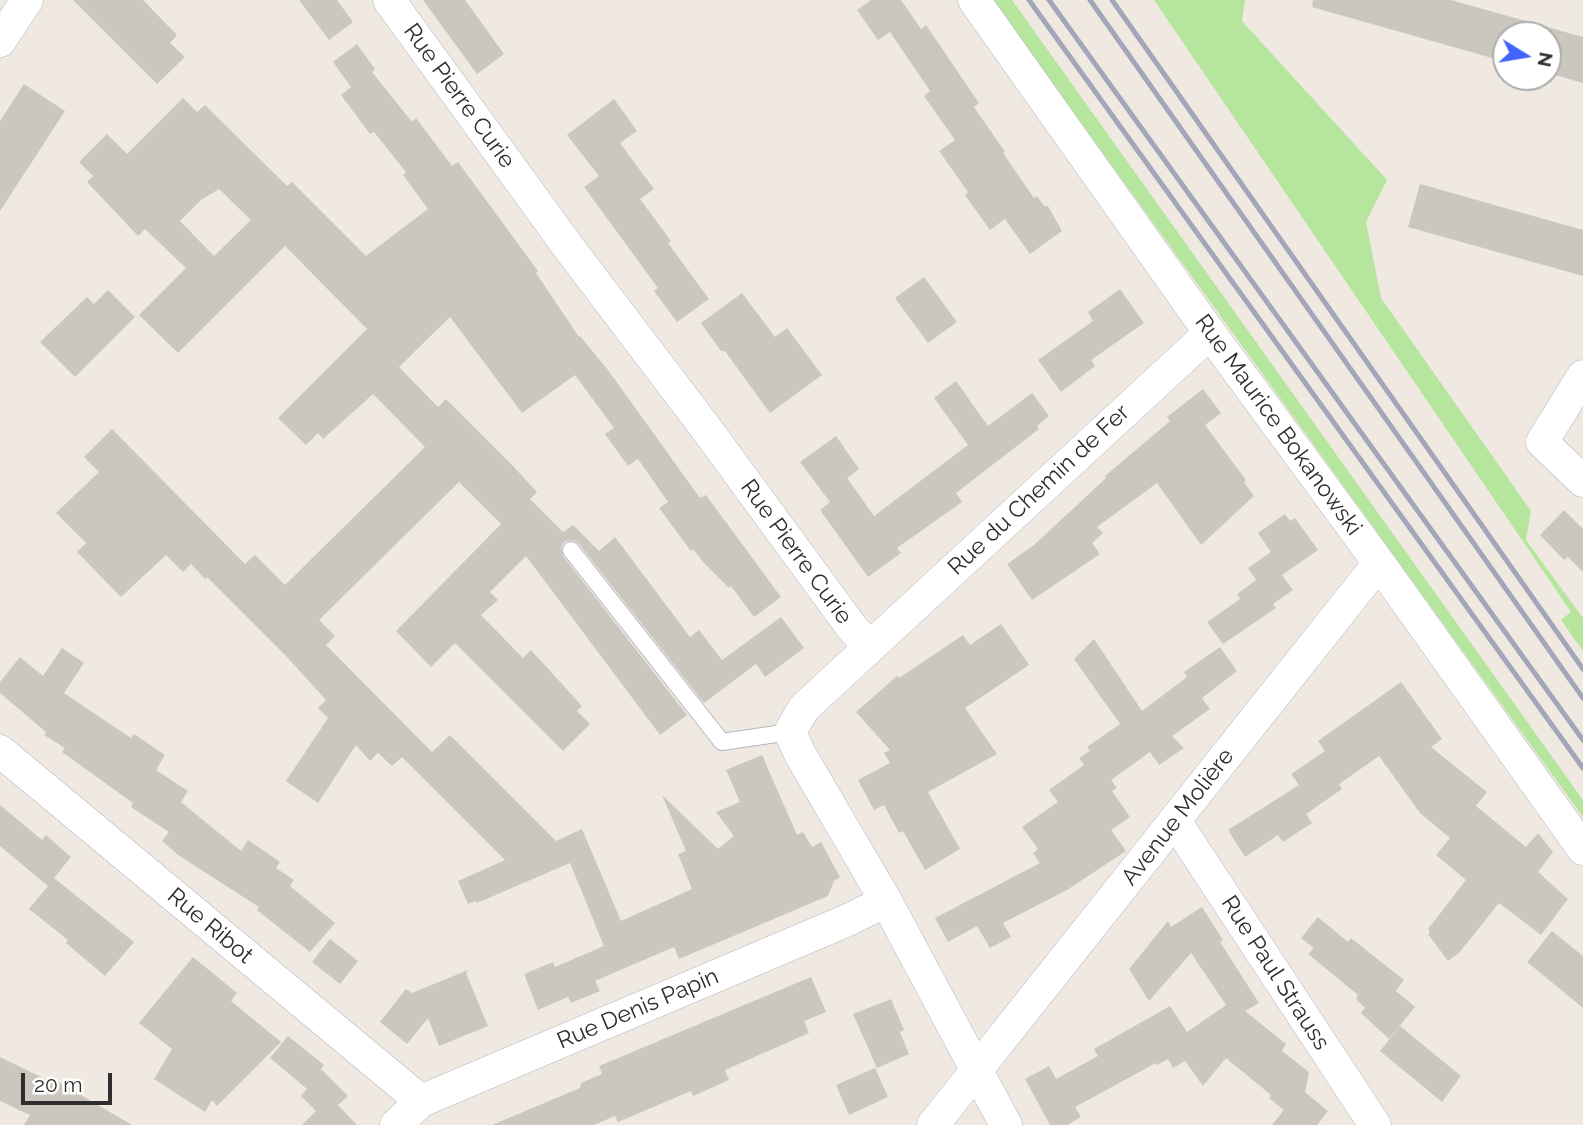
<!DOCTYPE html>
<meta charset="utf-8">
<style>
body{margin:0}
#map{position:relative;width:1583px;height:1125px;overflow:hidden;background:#efe9e1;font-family:Raleway,sans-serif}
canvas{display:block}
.north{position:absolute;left:1492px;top:21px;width:70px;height:70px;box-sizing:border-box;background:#fff;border:2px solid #ababab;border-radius:50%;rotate:101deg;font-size:19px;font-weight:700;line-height:28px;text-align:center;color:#2e2e2e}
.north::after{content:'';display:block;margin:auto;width:24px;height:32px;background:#4264fb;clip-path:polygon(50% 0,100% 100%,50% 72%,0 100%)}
.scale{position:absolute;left:21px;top:1073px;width:91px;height:32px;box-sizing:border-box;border:4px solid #2e2e2e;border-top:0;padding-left:9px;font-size:21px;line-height:24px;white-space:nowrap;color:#2e2e2e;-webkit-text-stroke:5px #fff;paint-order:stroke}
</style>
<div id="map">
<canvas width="1583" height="1125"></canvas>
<div class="north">N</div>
<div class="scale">20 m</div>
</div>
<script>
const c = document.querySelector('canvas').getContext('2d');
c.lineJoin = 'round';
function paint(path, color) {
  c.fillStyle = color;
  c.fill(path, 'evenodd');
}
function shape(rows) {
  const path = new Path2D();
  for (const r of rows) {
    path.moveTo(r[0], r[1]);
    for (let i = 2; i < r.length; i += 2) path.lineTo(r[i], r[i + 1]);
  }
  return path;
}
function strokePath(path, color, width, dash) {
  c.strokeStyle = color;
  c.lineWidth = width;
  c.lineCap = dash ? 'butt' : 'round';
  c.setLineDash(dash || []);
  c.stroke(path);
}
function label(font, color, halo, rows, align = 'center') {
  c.font = font + ' Raleway,sans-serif';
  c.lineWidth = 6;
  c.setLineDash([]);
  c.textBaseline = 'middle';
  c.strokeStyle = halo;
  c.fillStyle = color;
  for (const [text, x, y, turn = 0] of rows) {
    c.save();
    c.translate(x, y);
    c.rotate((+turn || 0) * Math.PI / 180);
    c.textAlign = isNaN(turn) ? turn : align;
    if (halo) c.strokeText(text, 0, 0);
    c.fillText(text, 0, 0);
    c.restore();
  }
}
paint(shape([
 [992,0,1012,0,1583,800,1583,817],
 [1154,0,1245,0,1242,21,1387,180,1366,222,1381,298,1531,511,1526,540,1583,618,1583,651,1561,620,1571,612]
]), '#b6e59e');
paint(shape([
 [73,0,143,0,177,35,170,43,185,57,157,84],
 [299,0,337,0,353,22,329,40],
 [423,0,465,0,504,54,477,74],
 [871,0,901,0,921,29,926,25,979,103,974,107,1005,152,1003,153,1034,198,1037,196,1044,206,1048,206,1062,231,1030,254,1005,219,990,230,965,195,968,192,939,151,955,140,924,96,930,91,890,32,878,40,857,10],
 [1313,0,1451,0,1583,37,1583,83,1548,73,1548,35,1506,35,1506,62,1312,7],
 [357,44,375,69,372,72,412,122,416,118,452,166,458,162,538,271,536,273,579,337,580,336,608,370,700,498,706,495,781,597,754,617,731,586,729,588,703,562,693,549,691,551,659,508,668,502,638,459,628,466,605,434,614,428,575,375,522,413,450,317,399,367,438,407,446,399,512,465,537,492,530,499,563,532,573,525,599,551,615,537,690,637,699,630,722,660,781,617,804,648,765,677,756,664,704,703,579,544,574,540,565,541,561,547,563,556,687,715,660,735,526,556,490,592,498,600,481,615,523,658,531,650,582,706,577,711,590,724,563,751,455,643,431,667,396,631,501,524,459,482,319,620,335,636,326,645,432,752,450,735,556,841,582,829,621,921,692,889,678,854,686,851,662,795,718,849,734,836,716,812,740,802,726,770,762,755,797,835,803,832,812,847,821,842,840,877,834,881,828,896,679,959,674,947,595,981,600,991,571,1003,568,997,538,1010,524,974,553,962,555,967,604,946,570,863,477,903,476,901,468,904,458,881,505,860,402,757,392,766,378,753,370,761,356,745,318,803,286,781,328,718,318,708,326,700,286,656,207,577,205,579,191,564,183,572,166,555,121,597,77,552,86,543,56,513,99,472,84,457,112,429,245,564,255,555,285,585,425,447,373,394,323,439,318,433,306,445,278,418,367,329,285,246,178,353,139,315,186,268,145,229,138,236,87,182,93,176,79,162,107,134,127,154,183,98,197,112,205,105,287,186,292,182,366,256,428,209,403,175,406,172,374,132,370,134,341,95,351,87,333,62],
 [219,189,251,220,214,256,180,221,201,200],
 [24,84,65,111,0,211,0,121],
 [614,99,637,131,620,143,654,189,640,199,671,241,668,243,709,299,677,322,654,291,658,288,584,187,599,176,567,135],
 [1420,184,1583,230,1583,276,1408,227],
 [924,277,957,322,928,343,895,298],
 [1120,289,1144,323,1091,360,1095,366,1061,392,1038,360,1093,321,1088,312],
 [108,290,135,317,75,377,40,342,87,297,94,304],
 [742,293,775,337,787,328,822,375,770,413,725,351,721,351,701,323],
 [956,381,988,426,1032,393,1049,416,1037,426,1039,429,956,493,962,502,897,548,901,553,868,577,820,510,830,502,800,462,836,436,859,469,847,478,874,516,968,445,934,398],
 [1203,389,1221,413,1205,425,1246,480,1244,482,1254,496,1201,545,1157,483,1097,527,1103,533,1092,543,1100,554,1032,600,1007,564,1034,545,1106,478,1105,476,1170,421,1167,417],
 [1564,510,1583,529,1583,572,1568,557,1564,560,1540,535],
 [1285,514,1290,521,1295,518,1318,550,1282,575,1293,590,1273,604,1276,608,1223,644,1207,622,1240,599,1237,594,1256,580,1248,568,1271,552,1258,533],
 [1001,624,1029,665,965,708,997,754,928,792,960,849,925,870,903,831,899,833,884,805,874,810,858,780,890,763,884,753,890,750,856,712,897,676,899,678,963,635,970,645],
 [1094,639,1142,711,1187,677,1184,672,1220,647,1237,671,1202,698,1210,709,1172,736,1184,748,1159,765,1150,752,1111,780,1117,788,1112,791,1130,817,1111,830,1126,851,1067,890,1003,923,1011,937,990,948,977,926,948,942,935,918,1040,863,1033,853,1038,849,1022,827,1058,802,1049,790,1084,765,1079,758,1090,751,1087,747,1120,724,1074,659],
 [62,648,84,663,64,693,131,738,134,734,165,755,156,770,188,791,181,802,241,851,248,840,280,862,276,868,294,880,290,886,335,923,310,952,257,910,259,907,178,855,162,841,169,832,131,807,133,803,62,752,65,748,44,735,46,732,0,693,0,682,20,657,43,676],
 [1401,682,1442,739,1431,747,1487,792,1476,806,1526,847,1538,833,1553,852,1538,872,1568,899,1541,935,1499,903,1459,953,1448,961,1428,934,1430,933,1428,929,1466,880,1436,855,1450,838,1420,813,1379,756,1339,784,1342,789,1306,814,1312,823,1283,842,1278,835,1245,857,1228,830,1299,785,1291,774,1325,751,1318,741],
 [0,805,42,840,46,835,71,857,54,878,134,942,105,976,66,943,68,940,29,909,48,886,0,846],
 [1202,907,1223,940,1220,942,1259,1003,1245,1011,1286,1044,1282,1051,1309,1072,1305,1092,1328,1111,1317,1125,1272,1125,1284,1110,1269,1098,1271,1095,1226,1058,1203,1086,1185,1061,1173,1068,1168,1059,1157,1065,1156,1063,1075,1107,1081,1117,1067,1125,1050,1125,1025,1079,1049,1066,1056,1079,1098,1056,1094,1049,1170,1006,1187,1032,1226,1005,1191,953,1149,1001,1129,969,1168,921,1171,927],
 [1318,917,1348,942,1351,938,1404,980,1396,991,1415,1007,1389,1039,1361,1013,1365,1008,1356,999,1358,995,1308,954,1314,948,1301,938],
 [1552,931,1583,956,1583,1008,1527,962],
 [330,939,358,961,340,984,312,962],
 [193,957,237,993,231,1001,281,1042,217,1106,212,1100,205,1112,154,1079,172,1049,139,1023],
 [468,970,466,973,488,1026,439,1046,428,1018,407,1044,380,1022,406,989,412,993],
 [811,977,826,1012,804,1021,809,1033,725,1070,729,1080,693,1096,691,1091,618,1122,615,1116,594,1125,492,1125,580,1088,581,1083,602,1074,599,1066],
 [891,999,904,1030,900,1032,909,1054,877,1068,853,1014],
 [1400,1026,1461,1076,1442,1102,1380,1051],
 [288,1036,324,1065,321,1069,348,1096,338,1105,357,1125,302,1125,316,1111,301,1096,307,1089,270,1058],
 [0,1057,55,1084,57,1081,132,1125,24,1125,30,1115,0,1101],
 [875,1068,888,1097,849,1115,836,1085]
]), '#cbc7bf');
const lane = shape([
 [571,550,722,742,790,732]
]);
const street = shape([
 [389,0,569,248,705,427,853,629,869,646],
 [974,0,1210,333,1379,563,1583,849],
 [0,41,27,0],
 [1583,376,1542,442,1583,481],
 [0,751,421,1101],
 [1175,821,1375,1125],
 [396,1125,421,1101,848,920,886,901],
 [933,1125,1379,563],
 [1006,1125,886,901,800,754,790,732,804,708,1210,333]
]);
strokePath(lane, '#b4b7c1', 18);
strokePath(street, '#b4b7c1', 33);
strokePath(lane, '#fff', 16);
strokePath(street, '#fff', 32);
strokePath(shape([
 [1029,0,1583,768],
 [1049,0,1583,740],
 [1090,0,1583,698],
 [1112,0,1583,669]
]), '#a3a6b8', 5);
label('23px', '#2e2e2e', '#fff', [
 ["Rue Pierre Curie",459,96,54],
 ["Rue Maurice Bokanowski",1278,425,54],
 ["Rue du Chemin de Fer",1039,490,-43],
 ["Rue Pierre Curie",796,552,54],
 ["Avenue Molière",1178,817,-52],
 ["Rue Ribot",210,926,40],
 ["Rue Paul Strauss",1275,973,57],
 ["Rue Denis Papin",638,1009,-23]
]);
</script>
